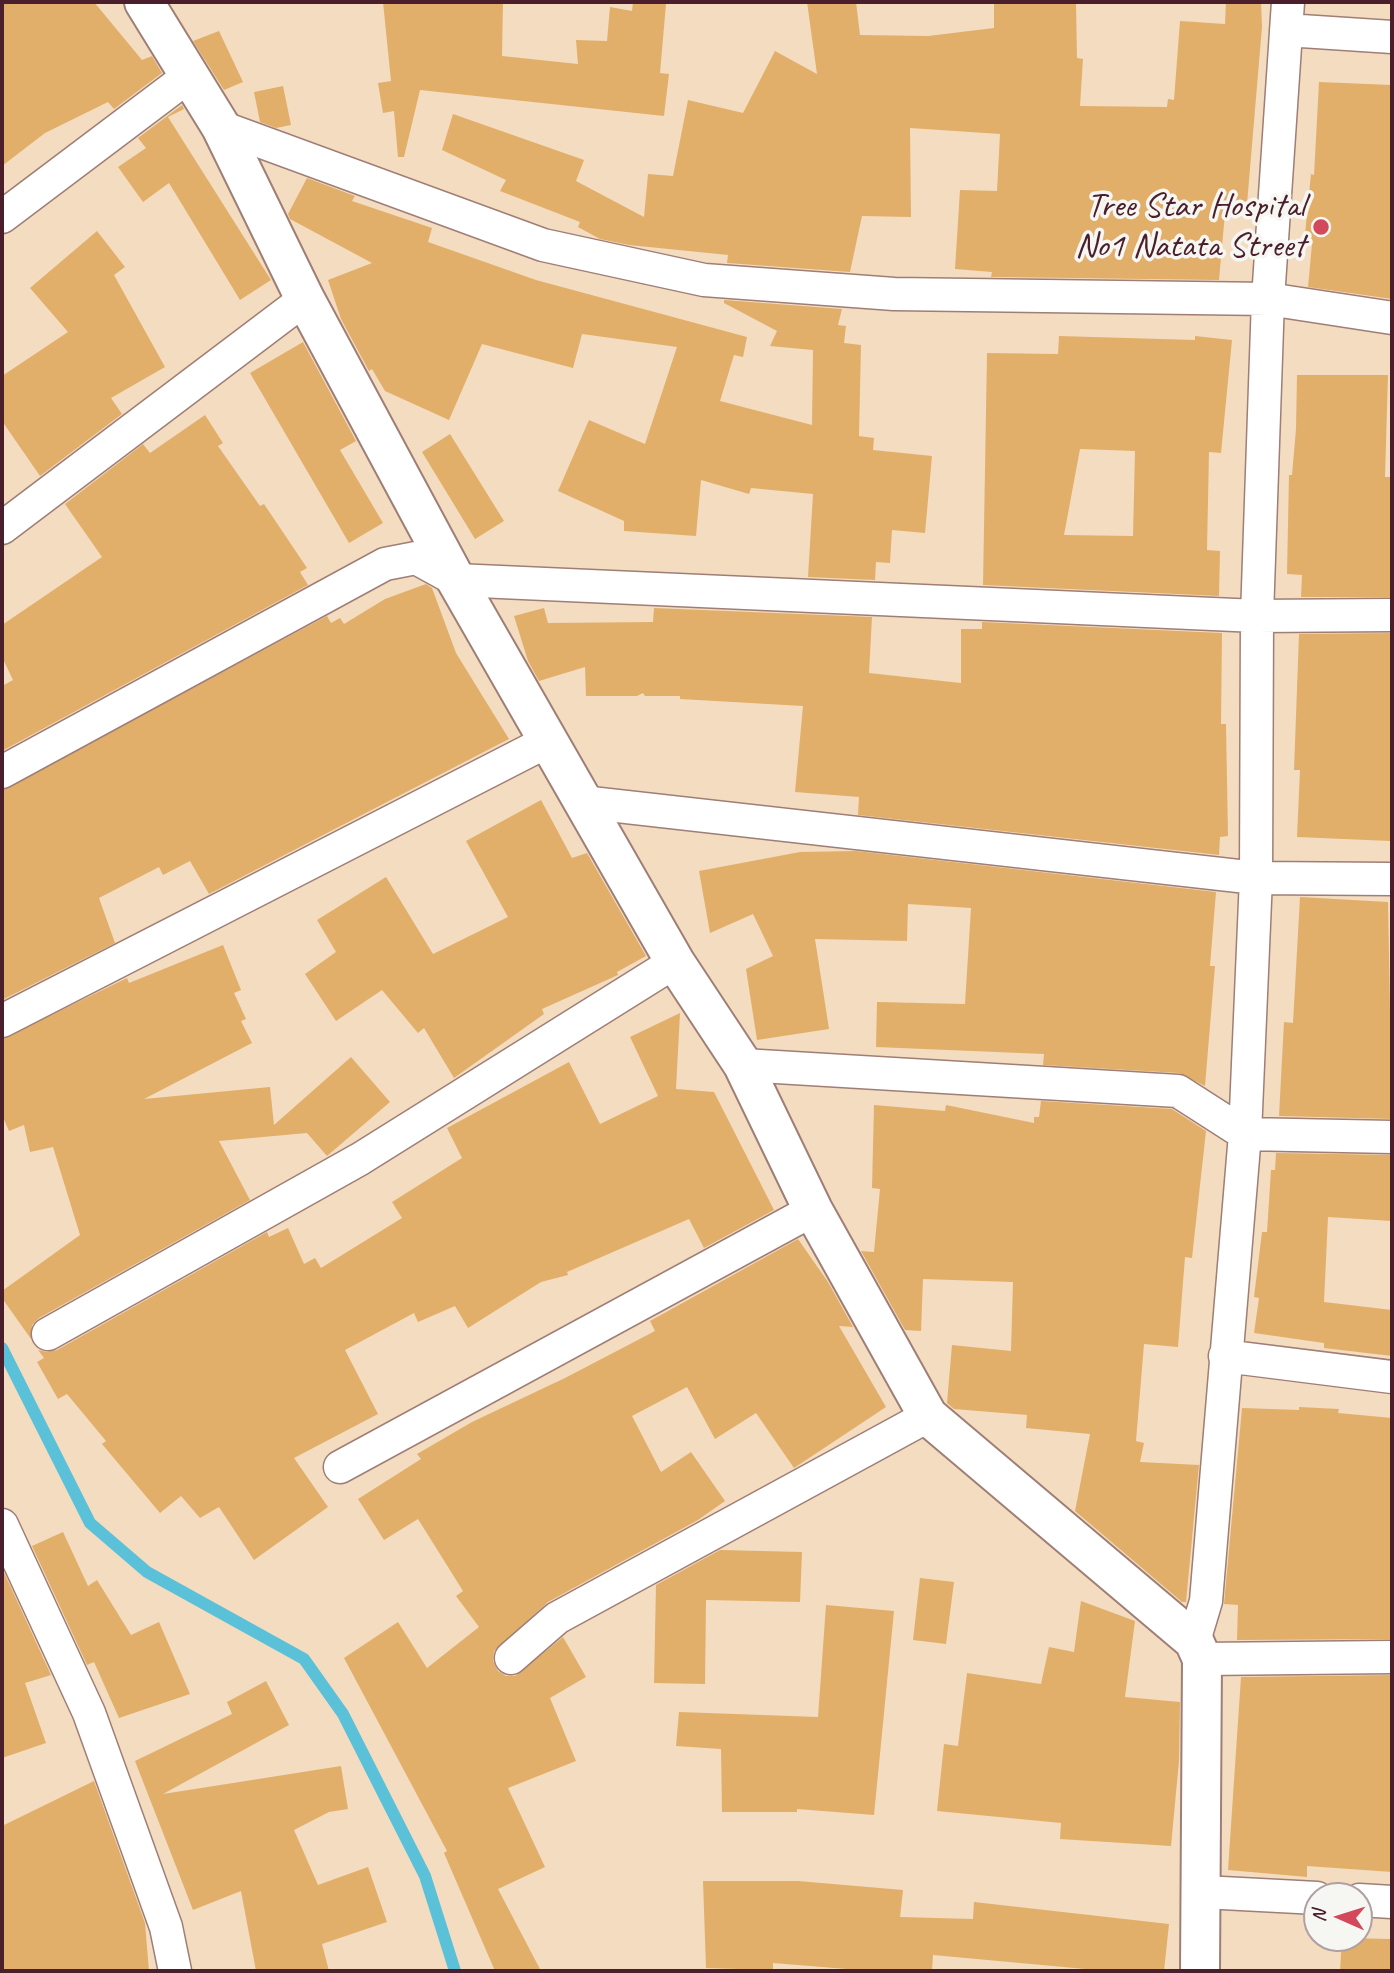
<!DOCTYPE html>
<style>
body{margin:0}
#map{position:relative;width:1394px;height:1973px;overflow:hidden;background:#f4dcc0;font-family:Caveat,sans-serif}
canvas{display:block}
.frame{position:absolute;inset:0;border:4px solid #4a1f2b;pointer-events:none}
.north{position:absolute;left:1303px;top:1882px;width:70px;height:70px;box-sizing:border-box;background:#f6f6f2;border:2px solid #b1a0a2;border-radius:50%;rotate:273deg;font-size:19px;font-weight:700;line-height:28px;text-align:center;color:#4a1f2b}
.north::after{content:'';display:block;margin:auto;width:24px;height:32px;background:#d1495b;clip-path:polygon(50% 0,100% 100%,50% 72%,0 100%)}
</style>
<div id="map">
<canvas width="1394" height="1973"></canvas>
<div class="frame"></div>
<div class="north">N</div>
</div>
<script>
const c = document.querySelector('canvas').getContext('2d');
c.lineJoin = 'round';
function shape(rows) {
  const path = new Path2D();
  for (const r of rows) {
    path.moveTo(r[0], r[1]);
    for (let i = 2; i < r.length; i += 2) path.lineTo(r[i], r[i + 1]);
  }
  return path;
}
function strokePath(path, color, width, dash) {
  c.strokeStyle = color;
  c.lineWidth = width;
  c.lineCap = dash ? 'butt' : 'round';
  c.setLineDash(dash || []);
  c.stroke(path);
}
function paint(path, color) {
  c.fillStyle = color;
  c.fill(path, 'evenodd');
}
function label(font, color, halo, rows, align = 'center') {
  c.font = font + ' Caveat,sans-serif';
  c.lineWidth = 7;
  c.setLineDash([]);
  c.textBaseline = 'middle';
  c.strokeStyle = halo;
  c.fillStyle = color;
  for (const [text, x, y, turn = 0] of rows) {
    c.save();
    c.translate(x, y);
    c.rotate((+turn || 0) * Math.PI / 180);
    c.textAlign = isNaN(turn) ? turn : align;
    if (halo) c.strokeText(text, 0, 0);
    c.fillText(text, 0, 0);
    c.restore();
  }
}
strokePath(shape([
 [2,1348,90,1523,147,1572,304,1659,343,1714,425,1876,455,1971]
]), '#5ac1d8', 12);
paint(shape([
 [2,2,94,2,142,60,152,56,162,73,114,109,108,102,45,133,2,166],
 [383,2,503,2,502,56,578,64,576,40,607,41,610,7,632,11,633,2,666,4,660,73,669,74,664,116,420,90,404,157,398,157,394,111,383,113,378,83,391,81],
 [807,2,856,2,860,35,928,36,994,28,994,2,1076,2,1077,58,1083,59,1080,106,1167,107,1168,99,1174,100,1180,21,1225,24,1226,2,1261,2,1262,27,1247,204,1226,202,1219,280,997,277,991,277,992,272,955,269,960,190,997,191,1000,134,910,128,911,217,862,216,850,272,727,263,728,255,629,245,600,239,578,227,580,222,500,191,506,180,442,150,453,114,584,160,576,181,644,217,648,174,673,176,688,100,743,113,775,51,817,74],
 [219,31,243,82,224,90,193,41],
 [1319,82,1392,85,1392,299,1308,287,1312,244,1304,244,1311,174,1314,175],
 [283,86,291,125,276,128,260,122,254,92],
 [182,105,184,109,168,117,271,280,240,300,169,183,143,202,118,167,146,148,138,138],
 [307,178,355,196,352,201,432,228,428,242,536,280,747,337,743,357,734,355,720,401,812,425,813,350,770,346,777,331,724,303,724,300,842,309,838,325,846,326,844,343,861,345,859,436,874,438,873,450,932,456,925,533,892,530,890,563,876,562,875,580,808,577,813,494,751,488,749,494,701,480,696,536,624,531,624,521,558,491,589,420,645,444,677,347,582,334,573,368,482,344,449,420,385,391,372,369,369,371,341,319,328,280,372,263,290,219,288,214],
 [97,231,125,267,114,275,165,367,111,398,122,414,40,476,2,421,2,376,68,332,30,288],
 [1059,336,1195,340,1195,336,1232,340,1221,453,1209,452,1207,550,1220,551,1219,596,983,585,987,353,1058,354],
 [1080,449,1135,451,1133,536,1064,535],
 [303,342,356,441,340,450,383,523,349,543,250,373],
 [1297,375,1388,375,1385,477,1392,477,1392,597,1301,597,1302,575,1287,574,1289,475,1292,475,1296,429],
 [205,415,223,443,218,446,260,506,264,504,307,568,300,572,308,585,2,751,2,686,13,680,2,657,2,625,102,557,65,504,143,444,150,453],
 [450,434,504,521,475,539,422,452],
 [426,584,432,588,456,653,509,739,209,894,190,861,163,875,159,867,99,898,115,943,2,1000,2,790,327,616,331,623,340,618,344,624,385,599],
 [544,608,548,623,653,622,654,608,872,617,869,673,961,683,961,629,982,629,982,622,1222,633,1221,724,1226,724,1228,836,1220,837,1219,855,858,815,859,797,795,792,803,706,680,699,680,696,645,696,643,693,637,696,586,696,585,667,539,681,528,661,514,616],
 [1392,633,1390,841,1297,837,1300,770,1294,770,1299,634],
 [541,800,572,858,587,853,646,956,617,972,618,975,542,1009,544,1014,454,1078,424,1028,418,1033,382,990,336,1021,305,974,336,952,317,920,386,877,433,954,508,917,466,841],
 [856,851,1216,892,1210,966,1215,966,1205,1086,1179,1073,1043,1065,1044,1054,876,1047,877,1002,965,1004,971,908,908,904,907,941,815,939,829,1029,757,1040,746,969,773,956,753,914,710,933,699,871,800,852],
 [1300,897,1388,902,1392,1119,1279,1116,1284,1022,1293,1023],
 [223,945,241,990,234,993,246,1019,241,1021,252,1043,144,1099,270,1087,274,1125,351,1057,390,1102,327,1156,307,1133,219,1141,250,1200,39,1318,32,1325,31,1339,2,1298,2,1291,80,1235,53,1147,30,1152,24,1125,9,1131,2,1115,2,1039,127,978,129,983],
 [680,1013,676,1089,714,1092,774,1210,704,1248,689,1219,567,1272,568,1275,541,1282,468,1328,455,1306,418,1322,414,1313,345,1350,378,1414,294,1458,328,1507,254,1560,219,1507,200,1518,181,1496,160,1513,102,1444,106,1441,67,1394,58,1399,37,1362,44,1358,38,1350,47,1352,57,1350,267,1232,269,1237,288,1228,304,1264,315,1258,321,1268,402,1218,392,1202,462,1158,447,1128,569,1062,600,1124,658,1096,630,1037],
 [1041,1101,1172,1109,1206,1131,1192,1258,1185,1257,1178,1347,1144,1344,1136,1441,1144,1443,1140,1462,1199,1465,1186,1602,1182,1602,1075,1511,1090,1434,1026,1428,1027,1415,954,1409,947,1403,952,1345,1011,1351,1013,1282,923,1279,921,1331,905,1330,861,1251,874,1252,880,1189,872,1188,874,1105,945,1111,946,1105,1034,1123,1034,1117,1039,1117],
 [1276,1153,1392,1155,1392,1221,1328,1217,1324,1302,1392,1310,1392,1356,1324,1348,1324,1343,1254,1333,1259,1298,1254,1297,1262,1232,1267,1232,1271,1170,1275,1170],
 [798,1239,828,1282,853,1327,839,1326,886,1407,794,1468,756,1413,715,1439,687,1387,632,1416,661,1472,691,1452,725,1501,698,1520,548,1602,494,1651,493,1661,498,1671,506,1676,515,1676,563,1637,586,1677,550,1698,576,1761,508,1788,545,1867,498,1889,541,1971,495,1971,444,1853,447,1851,344,1658,398,1622,427,1668,479,1627,456,1596,463,1591,418,1519,384,1540,358,1499,421,1459,417,1454,472,1422,565,1378,655,1331,650,1321],
 [1299,1407,1339,1409,1338,1413,1392,1418,1392,1639,1237,1640,1238,1605,1224,1604,1242,1408,1299,1410],
 [63,1532,88,1586,97,1580,131,1635,159,1622,190,1694,119,1718,94,1662,87,1665,32,1546],
 [720,1550,802,1552,800,1602,706,1600,705,1684,654,1683,656,1585],
 [2,1568,51,1675,25,1683,46,1743,2,1758],
 [920,1578,954,1582,946,1644,913,1640],
 [1081,1601,1135,1621,1125,1697,1180,1702,1179,1761,1171,1846,1060,1839,1061,1823,937,1811,944,1744,958,1746,967,1673,1041,1684,1049,1647,1074,1652],
 [826,1605,894,1611,874,1815,797,1809,797,1812,722,1812,721,1749,676,1746,679,1712,818,1717],
 [1392,1675,1392,1872,1307,1866,1307,1877,1228,1870,1241,1677],
 [266,1681,289,1725,163,1794,341,1766,348,1809,329,1812,294,1830,318,1885,368,1867,387,1922,322,1944,329,1971,256,1971,241,1891,193,1910,135,1761,232,1714,227,1702],
 [94,1781,145,1923,149,1971,2,1971,2,1826],
 [703,1881,798,1881,903,1890,900,1917,973,1919,974,1902,1169,1924,1164,1971,1107,1971,933,1955,932,1971,871,1971,773,1963,773,1970,706,1968],
 [1342,1938,1392,1939,1392,1971,1340,1971]
]), '#e1af6a');
const minor = shape([
 [1286,30,1392,37],
 [221,127,543,245,704,280,894,294,1268,299,1392,318],
 [2,217,189,76],
 [2,528,305,299],
 [2,772,385,564,416,558,456,580,1257,616,1392,615],
 [582,802,1256,878,1392,879],
 [2,1021,550,740],
 [743,1065,1178,1091,1245,1134,1392,1137],
 [48,1334,360,1159,675,962],
 [1225,1356,1392,1377],
 [340,1467,813,1210],
 [2,1525,89,1713,166,1927,175,1971],
 [1194,1641,1206,1601,1245,1134,1256,878,1257,616,1268,299,1288,2],
 [511,1658,557,1618,928,1416],
 [1202,1659,1392,1657],
 [1203,1892,1317,1898],
 [1359,1900,1392,1902]
]);
const tertiary = shape([
 [144,2,221,127,305,299,456,580,675,962,743,1065,813,1210,928,1416,1194,1641,1202,1659,1200,1971]
]);
strokePath(minor, '#9f7e76', 35);
strokePath(tertiary, '#9f7e76', 42);
strokePath(minor, '#fff', 32);
strokePath(tertiary, '#fff', 38);
for (const [x, y, r, color] of [
 [1321,227,9,"#d1495b"]
]) {
  const dot = new Path2D();
  dot.arc(x, y, r, 0, 2 * Math.PI);
  c.fillStyle = color;
  c.fill(dot);
  strokePath(dot, '#f6f6f2', 2.5);
}
label('35px', '#4a1f2b', '#f6f6f2', [
 ["Tree Star Hospital",1305,207],
 ["No1 Natata Street",1305,247]
], 'right');
</script>
